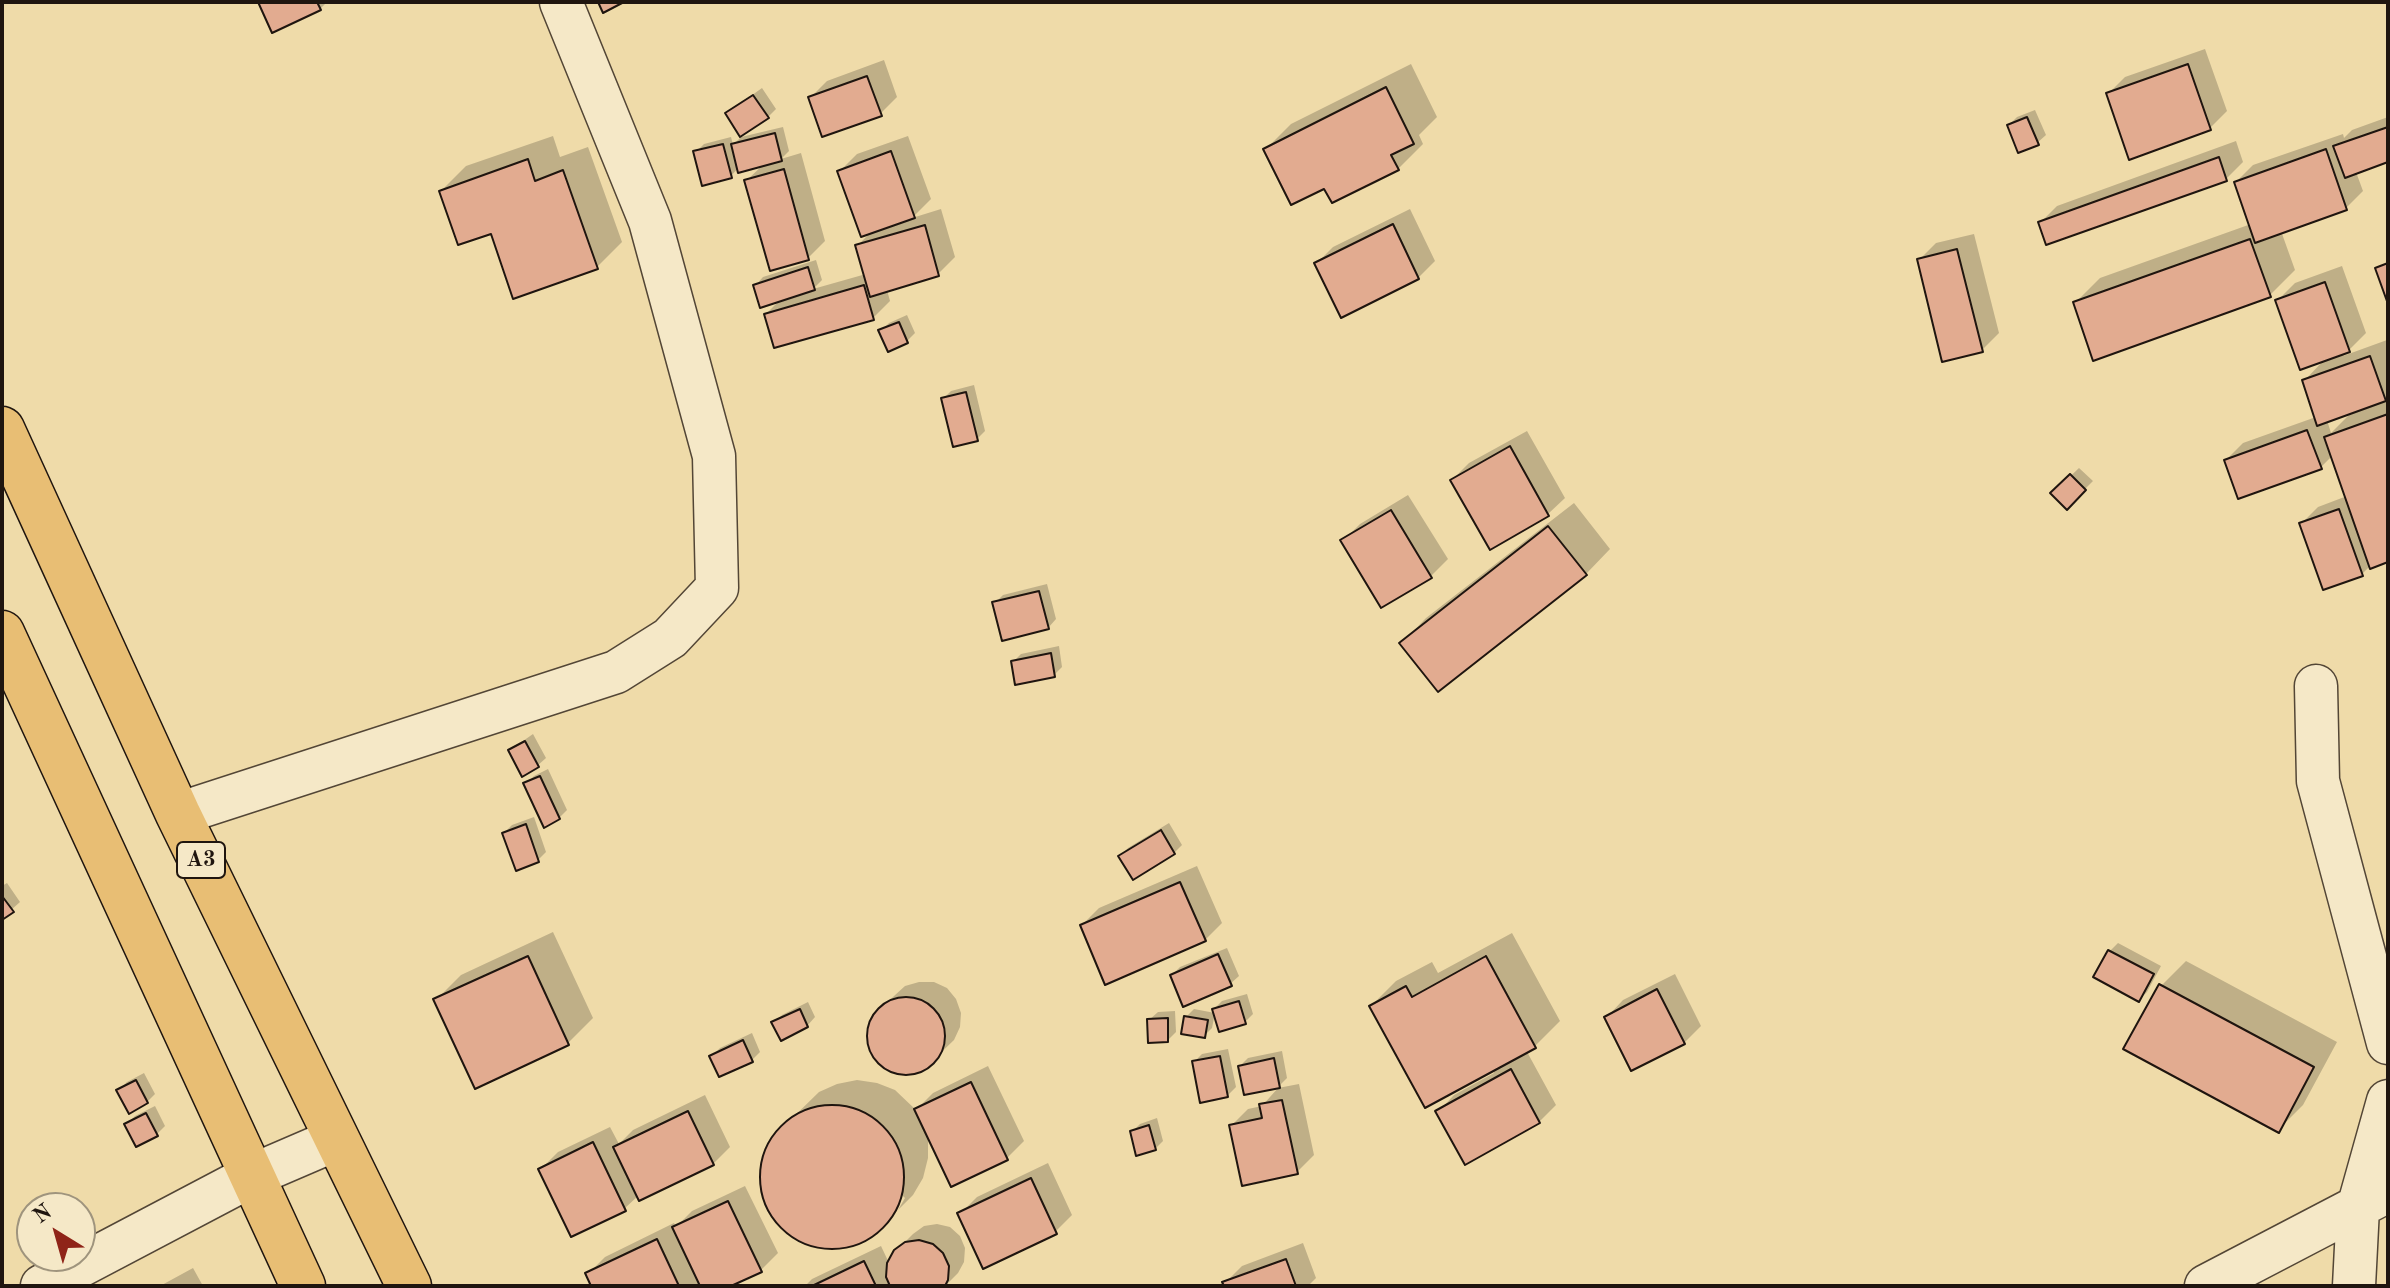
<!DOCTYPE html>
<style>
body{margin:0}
#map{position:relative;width:2390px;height:1288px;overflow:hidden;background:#efdba9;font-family:"Old Standard TT",serif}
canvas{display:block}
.frame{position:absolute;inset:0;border:4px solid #1f150f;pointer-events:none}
.north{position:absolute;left:16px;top:1192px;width:80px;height:80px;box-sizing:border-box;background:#f5e8c7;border:2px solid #9f947d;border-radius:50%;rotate:323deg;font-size:22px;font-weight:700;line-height:32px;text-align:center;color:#1f150f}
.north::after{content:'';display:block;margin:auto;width:28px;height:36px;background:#8f2418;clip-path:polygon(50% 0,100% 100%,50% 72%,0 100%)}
</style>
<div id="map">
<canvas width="2390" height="1288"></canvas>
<div class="frame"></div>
<div class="north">N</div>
</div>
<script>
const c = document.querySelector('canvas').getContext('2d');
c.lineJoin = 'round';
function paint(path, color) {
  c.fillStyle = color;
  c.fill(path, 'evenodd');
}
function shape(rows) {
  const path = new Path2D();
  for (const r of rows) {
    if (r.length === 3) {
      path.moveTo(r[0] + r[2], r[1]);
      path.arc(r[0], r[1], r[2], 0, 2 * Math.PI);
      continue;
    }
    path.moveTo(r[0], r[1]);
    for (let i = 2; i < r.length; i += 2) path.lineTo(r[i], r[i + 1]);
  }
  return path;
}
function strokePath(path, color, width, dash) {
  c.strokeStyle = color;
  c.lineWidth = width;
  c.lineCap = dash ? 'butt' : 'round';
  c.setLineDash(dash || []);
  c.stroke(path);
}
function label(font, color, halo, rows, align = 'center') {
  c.font = font + ' "Old Standard TT",serif';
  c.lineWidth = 8;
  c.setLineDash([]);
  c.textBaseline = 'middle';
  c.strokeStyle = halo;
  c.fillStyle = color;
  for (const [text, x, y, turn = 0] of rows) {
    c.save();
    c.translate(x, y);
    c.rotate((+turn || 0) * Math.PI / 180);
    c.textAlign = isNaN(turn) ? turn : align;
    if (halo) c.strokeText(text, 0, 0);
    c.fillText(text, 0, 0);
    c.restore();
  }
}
paint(shape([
 [261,2,327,2,320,9],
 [2205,49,2227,111,2210,128,2108,94,2125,77],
 [884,60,897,97,880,114,810,98,827,81],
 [1411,64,1437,117,1419,135,1423,144,1398,169,1333,201,1325,186,1266,149,1291,124],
 [762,88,776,109,768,117,727,113],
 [2035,110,2046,135,2037,143,2009,125,2017,117],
 [2388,117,2388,160,2356,172,2363,191,2346,208,2281,231,2295,270,2270,295,2075,303,2100,278,2251,224,2236,182,2253,165,2343,134,2344,138,2352,130],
 [783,127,789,151,781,159,801,153,825,241,808,258,746,181,764,164,739,167,731,176,696,152,704,144,731,137,733,145,741,137],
 [553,136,560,157,588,147,622,242,597,267,492,232,441,191,466,166],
 [908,136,931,199,912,218,941,209,955,257,938,274,887,290,890,301,873,318,766,314,782,298,755,286,763,277,816,260,822,280,813,289,866,274,857,246,872,231,840,171,857,154],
 [2236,141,2243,162,2226,179,2040,223,2057,206],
 [1410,209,1435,261,1418,278,1316,264,1333,247],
 [1974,234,1999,333,1982,350,1919,260,1936,243],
 [2342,266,2366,333,2343,356,2387,340,2388,342,2388,396,2383,401,2388,399,2388,560,2369,567,2362,574,2324,588,2301,524,2318,507,2347,496,2333,455,2321,467,2226,460,2243,443,2316,417,2304,381,2326,358,2278,300,2295,283],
 [2353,411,2331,433,2327,420],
 [907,315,915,333,907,341,881,331,889,323],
 [974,385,985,431,977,439,943,399,951,391],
 [1527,431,1565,498,1548,514,1452,480,1469,463],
 [2079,468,2093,481,2067,507,2053,493],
 [1408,495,1448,559,1431,576,1343,541,1360,524],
 [1574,503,1610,549,1586,574,1402,643,1426,618],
 [1047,584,1056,619,1048,628,995,603,1003,595],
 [1059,646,1062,667,1054,675,1013,662,1021,654],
 [533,734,546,758,537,766,510,750],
 [548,769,567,810,559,818,526,784,534,776],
 [534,817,546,852,538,860,504,833,512,825],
 [1169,823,1182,845,1174,853,1120,856,1128,848],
 [1197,866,1222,923,1205,940,1082,925,1099,908],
 [7,883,20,902,2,918,2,886],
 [553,932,593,1018,568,1043,436,1000,461,975],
 [1512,933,1560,1021,1535,1046,1526,1050,1556,1105,1539,1122,1438,1112,1454,1095,1494,1073,1492,1069,1371,1006,1396,981,1432,962,1438,973],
 [2118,943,2161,966,2147,992,2139,1000,2096,976,2110,951],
 [1227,948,1239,976,1230,984,1172,975,1180,967],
 [2186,961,2337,1042,2303,1105,2278,1130,2161,986],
 [1675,974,1701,1026,1684,1043,1607,1017,1623,1000],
 [919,982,934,982,947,988,956,999,961,1013,960,1027,954,1040,925,1068,911,1073,897,1073,884,1066,874,1056,869,1042,870,1027,876,1014,894,996,905,986],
 [1247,994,1253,1014,1245,1022,1215,1013,1212,1028,1204,1036,1186,1017,1194,1009,1215,1013,1214,1009,1222,1001],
 [808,1002,815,1017,807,1026,774,1023,782,1015],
 [1175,1011,1176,1032,1168,1040,1149,1020,1158,1012],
 [752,1033,760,1052,752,1060,720,1075,712,1056,720,1048],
 [1228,1049,1236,1087,1227,1096,1194,1062,1202,1054],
 [1282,1051,1287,1078,1279,1086,1240,1066,1248,1058],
 [988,1066,1024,1141,1007,1158,928,1134,928,1158,923,1178,913,1195,898,1210,905,1198,902,1195,890,1215,893,1215,872,1235,853,1244,834,1247,814,1245,795,1237,780,1224,768,1208,763,1189,762,1169,767,1149,778,1132,819,1092,837,1084,857,1080,877,1083,895,1090,916,1110,933,1093],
 [144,1073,155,1094,147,1102,119,1090,127,1082],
 [1299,1084,1314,1155,1297,1172,1231,1126,1248,1109,1262,1106,1278,1088],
 [705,1095,730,1147,713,1164,639,1195,624,1209,541,1169,558,1152,610,1127,619,1144,633,1130],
 [155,1106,165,1126,157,1134,137,1144,127,1124,135,1116],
 [1157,1118,1163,1141,1155,1149,1132,1132,1140,1124],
 [1048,1163,1072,1215,1055,1232,960,1214,977,1197],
 [745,1186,778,1253,761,1270,727,1286,702,1286,700,1283,698,1286,594,1286,588,1274,605,1257,674,1223,676,1227,692,1211],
 [937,1224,950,1227,960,1236,965,1248,964,1262,958,1273,945,1286,805,1286,812,1279,881,1246,889,1263,895,1252,913,1234,924,1226],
 [1303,1243,1316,1278,1308,1286,1226,1286,1225,1283,1242,1266],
 [193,1268,203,1286,160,1286]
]), '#0003');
const building = shape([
 [258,2,317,2,321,10,272,33,258,2],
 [598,2,624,2,603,13,598,2],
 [2188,64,2211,130,2129,160,2106,93,2188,64],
 [867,76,882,116,822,137,808,97,867,76],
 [1386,87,1414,144,1391,155,1399,170,1332,203,1324,189,1291,205,1263,149,1386,87],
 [753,95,769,118,740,137,725,113,753,95],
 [2027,117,2039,145,2018,153,2007,125,2027,117],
 [2388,127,2388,162,2345,178,2333,146,2388,127],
 [775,133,782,161,738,173,731,144,775,133],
 [723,144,732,178,702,186,693,151,723,144],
 [2326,149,2347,210,2255,243,2234,182,2326,149],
 [891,151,915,218,861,237,837,171,891,151],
 [2219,157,2227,181,2046,245,2038,222,2219,157],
 [528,159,535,181,563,170,598,269,513,299,491,234,458,245,439,191,528,159],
 [784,169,809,260,770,271,744,180,784,169],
 [1393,224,1419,279,1341,318,1314,263,1393,224],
 [925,225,939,276,870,297,855,245,925,225],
 [2250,239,2271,297,2093,361,2073,302,2250,239],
 [1957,249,1983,352,1942,362,1917,259,1957,249],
 [2388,263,2388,304,2375,268,2388,263],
 [808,267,815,290,760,308,753,285,808,267],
 [2325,282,2350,352,2300,370,2275,300,2325,282],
 [864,285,874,320,774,348,764,314,864,285],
 [899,322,908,343,888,352,878,330,899,322],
 [2370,356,2386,401,2317,426,2302,380,2370,356],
 [966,392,978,441,953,447,941,398,966,392],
 [2388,414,2388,562,2370,569,2324,437,2388,414],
 [2307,430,2322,469,2238,499,2224,460,2307,430],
 [1510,446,1549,516,1490,550,1450,480,1510,446],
 [2070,474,2086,490,2067,510,2050,493,2070,474],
 [2339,509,2363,576,2323,590,2299,523,2339,509],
 [1391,510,1432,578,1381,608,1340,540,1391,510],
 [1548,526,1587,575,1438,692,1399,643,1548,526],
 [1039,591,1049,629,1002,641,992,602,1039,591],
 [1051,653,1055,677,1015,685,1011,661,1051,653],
 [525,741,539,767,522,777,508,750,525,741],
 [540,776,560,819,544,828,523,783,540,776],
 [526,824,539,862,516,871,502,833,526,824],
 [1161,830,1175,854,1133,880,1118,856,1161,830],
 [1180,882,1206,941,1105,985,1080,925,1180,882],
 [2,896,14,912,2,920,2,896],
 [2108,950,2154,974,2139,1002,2093,977,2108,950],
 [1218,954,1232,986,1183,1007,1170,975,1218,954],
 [528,956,569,1045,475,1089,433,999,528,956],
 [1486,956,1536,1048,1425,1108,1369,1006,1406,986,1412,997,1486,956],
 [2159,984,2314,1067,2279,1133,2123,1049,2159,984],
 [1657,989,1685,1044,1631,1071,1604,1017,1657,989],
 [906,1036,39],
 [1239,1001,1246,1024,1219,1032,1212,1009,1239,1001],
 [800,1009,808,1027,781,1041,771,1022,800,1009],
 [1184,1016,1208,1020,1205,1038,1181,1034,1184,1016],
 [1168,1018,1168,1042,1148,1043,1147,1019,1168,1018],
 [743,1040,753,1062,719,1077,709,1056,743,1040],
 [1220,1056,1228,1097,1200,1103,1192,1061,1220,1056],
 [1274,1058,1280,1088,1244,1095,1238,1066,1274,1058],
 [1511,1069,1540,1123,1465,1165,1435,1111,1511,1069],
 [136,1080,148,1103,129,1114,116,1090,136,1080],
 [971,1082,1008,1160,951,1187,914,1109,971,1082],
 [1282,1100,1298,1174,1242,1186,1229,1125,1262,1118,1259,1104,1282,1100],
 [832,1177,72],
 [688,1111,714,1165,639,1201,613,1147,688,1111],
 [146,1113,158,1136,136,1147,124,1124,146,1113],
 [1149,1125,1156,1150,1136,1156,1130,1131,1149,1125],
 [593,1142,626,1211,571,1237,538,1169,593,1142],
 [1031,1178,1057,1234,983,1269,957,1213,1031,1178],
 [728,1201,762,1272,731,1286,700,1286,672,1227,728,1201],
 [657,1239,679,1286,591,1286,585,1273,657,1239],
 [919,1240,933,1244,943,1253,949,1266,948,1280,945,1286,890,1286,886,1277,887,1263,894,1250,905,1242,919,1240],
 [1286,1259,1296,1286,1224,1286,1222,1282,1286,1259],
 [864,1261,876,1286,812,1286,864,1261]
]);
paint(building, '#e2ab90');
strokePath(building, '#1f150f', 2);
const street = shape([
 [2316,686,2318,781,2388,1043],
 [178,814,616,672,670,638,717,588,714,456,650,221,561,2],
 [42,1286,251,1176,337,1139],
 [2206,1286,2388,1191],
 [2354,1286,2358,1208,2388,1101]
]);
const highway = shape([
 [2,429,178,814,409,1286],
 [2,633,303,1286]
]);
strokePath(street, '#534636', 45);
strokePath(highway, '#1f150f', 47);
strokePath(street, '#f5e8c7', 42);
strokePath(highway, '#e8be74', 44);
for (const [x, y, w] of [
 [201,860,48]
]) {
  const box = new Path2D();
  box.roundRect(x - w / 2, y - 18, w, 36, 6);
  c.fillStyle = '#f5e8c7';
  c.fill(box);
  strokePath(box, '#1f150f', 2);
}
label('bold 22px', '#1f150f', null, [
 ["A3",201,860]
]);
</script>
